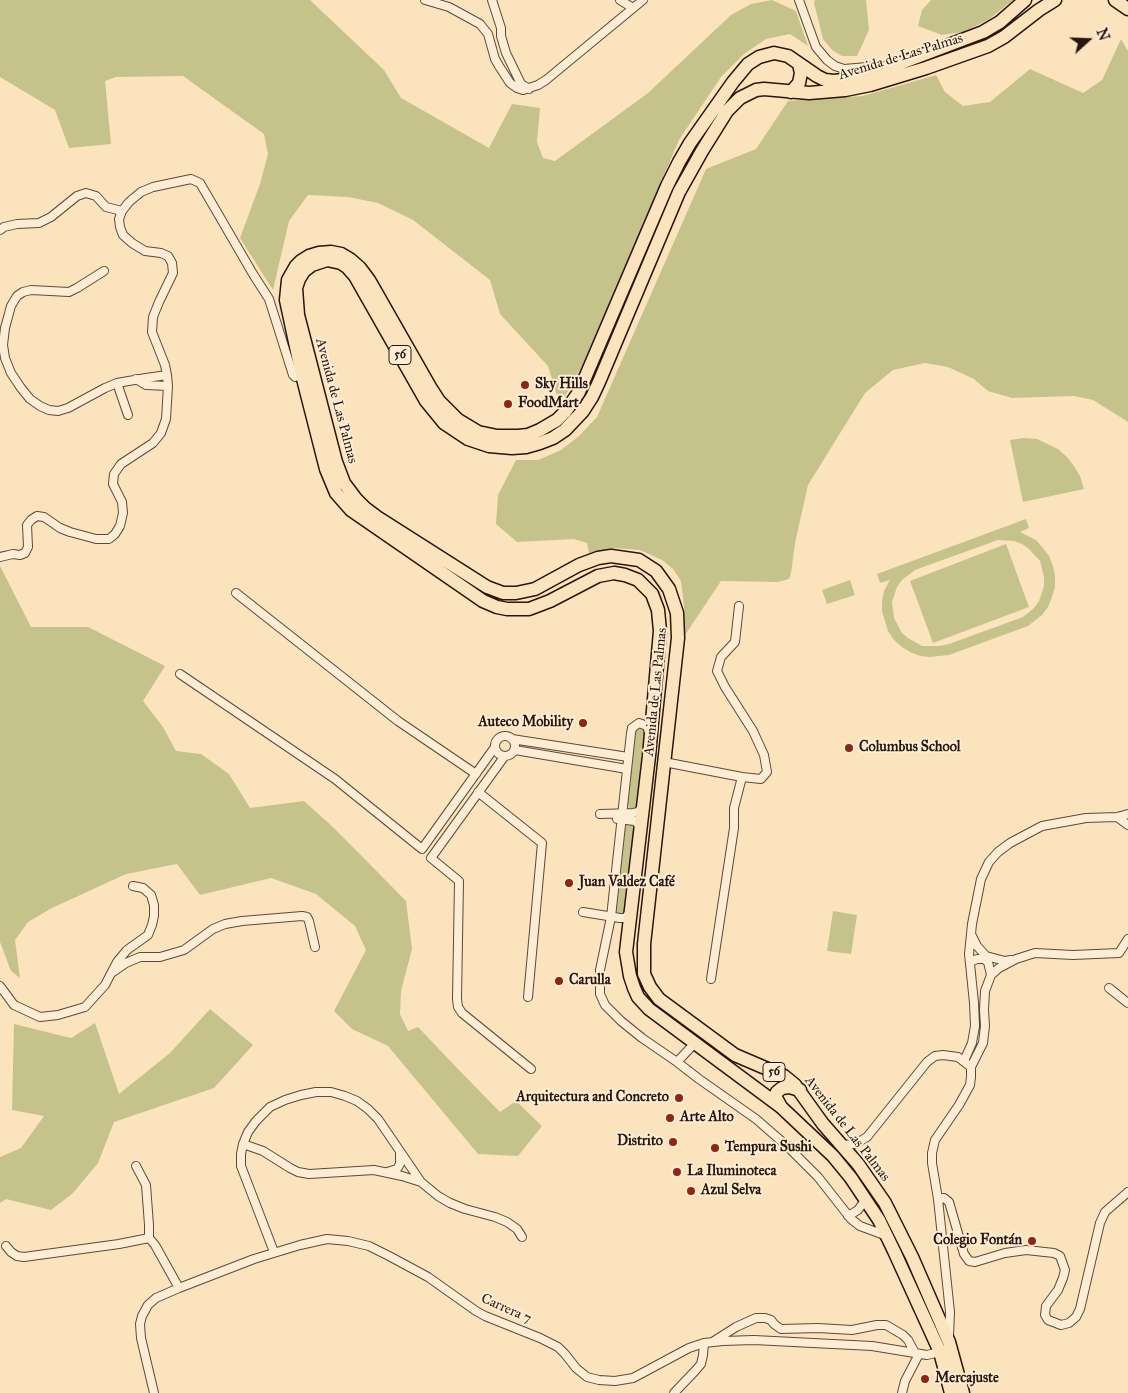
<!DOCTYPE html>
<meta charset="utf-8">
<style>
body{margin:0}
#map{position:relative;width:1128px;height:1393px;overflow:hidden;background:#fbe4bd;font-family:"IM FELL Great Primer",serif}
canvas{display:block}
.north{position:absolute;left:1063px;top:15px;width:50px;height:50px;-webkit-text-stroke:4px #fcedd4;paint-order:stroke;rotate:70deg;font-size:14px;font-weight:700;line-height:20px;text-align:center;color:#28150b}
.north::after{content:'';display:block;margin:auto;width:18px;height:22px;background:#28150b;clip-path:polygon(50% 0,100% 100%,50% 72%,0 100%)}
</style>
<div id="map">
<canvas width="1128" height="1393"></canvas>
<div class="north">N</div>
</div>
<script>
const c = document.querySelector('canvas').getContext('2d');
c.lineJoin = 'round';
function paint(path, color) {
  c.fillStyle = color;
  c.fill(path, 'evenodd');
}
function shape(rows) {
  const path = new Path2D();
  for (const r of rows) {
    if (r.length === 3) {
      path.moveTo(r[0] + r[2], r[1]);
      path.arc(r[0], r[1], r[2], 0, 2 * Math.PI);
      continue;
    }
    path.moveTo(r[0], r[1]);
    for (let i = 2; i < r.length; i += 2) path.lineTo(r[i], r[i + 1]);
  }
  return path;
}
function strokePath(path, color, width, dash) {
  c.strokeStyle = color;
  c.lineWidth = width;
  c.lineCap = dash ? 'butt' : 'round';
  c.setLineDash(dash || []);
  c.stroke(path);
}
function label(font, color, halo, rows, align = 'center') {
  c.font = font + ' "IM FELL Great Primer",serif';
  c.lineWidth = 4;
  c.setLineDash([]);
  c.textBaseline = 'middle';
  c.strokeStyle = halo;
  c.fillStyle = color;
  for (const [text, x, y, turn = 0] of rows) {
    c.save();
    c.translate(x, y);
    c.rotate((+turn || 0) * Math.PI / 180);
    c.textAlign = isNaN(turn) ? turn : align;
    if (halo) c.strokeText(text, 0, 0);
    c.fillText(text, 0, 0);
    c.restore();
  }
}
paint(shape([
 [0,0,310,0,384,70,401,98,489,148,512,104,540,108,537,142,543,158,555,161,648,93,731,15,751,4,772,0,796,11,808,46,790,34,766,39,744,54,721,77,679,140,581,368,565,396,558,399,548,366,500,314,490,280,413,220,378,203,348,197,308,195,289,221,273,290,240,238,260,184,268,154,264,134,183,76,116,77,105,81,111,144,69,148,55,110,0,77],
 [815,0,866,0,869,30,857,56,842,56,832,50,823,39,814,3],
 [931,0,1013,0,988,20,963,32,942,35,918,26,922,10],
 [1121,39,1128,51,1128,422,1093,400,1074,396,1012,398,988,391,974,379,948,367,925,363,893,370,865,393,808,485,795,543,791,573,789,579,778,582,721,581,685,635,684,606,681,581,673,569,662,560,640,550,616,548,589,553,587,543,574,539,517,542,496,524,498,495,516,460,538,460,561,450,579,436,597,417,706,169,756,149,788,101,863,96,936,75,945,92,963,106,990,102,1030,69,1083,93,1102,80],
 [1024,438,1037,439,1058,449,1067,457,1074,466,1080,476,1084,489,1023,502,1010,440],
 [1026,519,1029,528,1020,532,1036,540,1043,548,1049,556,1053,566,1055,576,1055,587,1052,597,1048,607,1042,615,1028,626,949,655,939,656,930,657,920,656,910,652,902,647,894,640,888,631,882,611,882,601,884,591,890,580,880,583,877,574],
 [998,540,1014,541,1022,544,1029,549,1040,561,1044,577,1044,586,1039,601,1034,608,1023,617,949,644,939,646,922,646,908,638,902,633,894,618,892,602,897,587,902,580,915,570],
 [1006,544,1029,607,933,643,910,581],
 [0,566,31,627,88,627,165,666,143,701,163,727,176,751,201,754,229,774,250,808,304,801,334,828,406,901,412,949,401,991,400,1014,408,1031,418,1027,455,1066,500,1112,516,1101,542,1126,518,1156,478,1154,388,1046,352,1029,334,1011,366,950,355,926,316,894,271,878,200,895,177,864,126,874,52,908,28,922,15,940,20,978,11,971,0,942],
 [850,580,855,595,827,604,822,590],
 [638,726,644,728,645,732,637,808,631,809,629,808,627,804,634,731],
 [632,823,635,825,625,910,622,914,617,914,614,910,614,908,625,828,627,824],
 [833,911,857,915,851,954,827,951],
 [210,1009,253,1045,214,1088,114,1122,98,1163,73,1193,51,1210,6,1199,0,1203,0,1157,21,1148,44,1116,12,1110,14,1024,71,1038,95,1023,119,1094,170,1053]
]), '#c6c28c');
const minor = shape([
 [425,0,449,7,480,24,488,34,495,59,499,66,510,83,517,88,523,90,538,85,546,80,643,0],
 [492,0,501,28,501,36,506,53,521,84,529,89],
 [620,0,633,8],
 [799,0,816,47,827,60,835,66,844,69,880,66],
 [0,230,4,227,17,224,39,223,51,217,77,196,86,193,96,196,106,207,122,211],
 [104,271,77,288,69,292,31,290,23,292,17,296,11,306,5,328,3,345,5,358,11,373,21,388,30,399,40,406,49,410,58,411,68,408,105,388,117,383,146,378,167,375],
 [136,379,146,385,168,386],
 [117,383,128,415],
 [0,557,13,554,20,555,25,553,28,547,27,525,31,520,37,516,44,517,60,528,70,532,96,539,109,539,115,534,120,526,123,513,122,502,113,484,114,474,121,464,153,443,161,433,166,419,168,386,167,375,165,365,152,332,153,317,159,302,173,273,172,263,168,256,161,253,145,251,132,243,123,235,120,227,119,219,122,211,129,202,141,192,153,187,191,179,200,183,253,274,269,299,293,375,295,377,302,375],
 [236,593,398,721,476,774],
 [739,606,735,642,721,657,717,671,725,687,753,731,764,755,767,772,761,779,742,777],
 [180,674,335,779,422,849,495,747],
 [649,733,647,726,639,723,632,728,631,733,611,917,600,970,600,994,605,1005,621,1021,642,1038,677,1062,695,1043],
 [505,746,10],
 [512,739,628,757],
 [515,750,627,769],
 [504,757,431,858,459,881,457,999,458,1007,462,1013,531,1069],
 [664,762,742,777,734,808,734,828,711,979],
 [478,792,542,843,528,997],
 [600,814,633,813,638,812,642,807],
 [1117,817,1128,825],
 [617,819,635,821,641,828],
 [583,912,620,918,624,918,627,916,630,912],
 [972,936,977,946,986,956,1005,961,1011,960],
 [970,962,977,959,984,959,988,962,991,975],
 [113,972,126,963,140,957,160,957,184,950,213,929,225,924,242,921,302,916,307,917,309,921,315,947],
 [0,986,14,1005,40,1017,58,1015,85,1007,105,985,117,962,127,950,148,935,152,925,154,916,154,905,151,895,143,888,133,886],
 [1109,988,1128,1003],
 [964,1061,972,1043,975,1026,974,1003,969,954,972,924,981,879,989,862,998,852,1010,843,1042,826,1086,818,1117,817,1128,814],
 [677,1062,699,1079,756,1119,787,1146,818,1177,851,1219,860,1226,887,1236],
 [971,1067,983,1043,985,1026,984,1010,985,991,991,975,999,968,1016,959,1035,953,1073,955,1119,953,1128,939],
 [243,1144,263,1151,290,1168,298,1172,309,1174,374,1170,402,1176,421,1182],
 [842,1145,855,1144,867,1137,927,1062,935,1056,943,1055,958,1057,971,1067,971,1077,970,1085,959,1105,935,1140,932,1153,932,1163,938,1199,950,1312,949,1336],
 [136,1166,146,1185,149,1225,149,1238,155,1245,179,1288],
 [387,1172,397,1169,400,1164,400,1153],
 [938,1199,944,1198,949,1202,964,1254,969,1261,975,1262,1005,1253,1026,1250,1054,1253,1060,1256,1065,1270,1063,1278,1058,1290,1046,1306,1045,1315,1048,1320,1061,1325,1069,1323,1076,1317,1080,1309,1100,1223,1105,1212,1128,1192],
 [848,1216,858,1210,866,1199],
 [6,1246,11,1252,17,1256,24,1257,119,1244,149,1238],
 [274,1252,241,1166,241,1154,243,1144,248,1132,256,1121,270,1107,285,1100,301,1095,316,1092,331,1092,345,1096,357,1101,368,1109,378,1119,421,1182,438,1196,450,1203,465,1209,495,1217,507,1222,517,1229,522,1237],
 [714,1341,736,1327,756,1318,765,1318,771,1320,774,1324,781,1329,818,1328,852,1330,877,1325,886,1325,903,1335,908,1340,915,1353],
 [154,1393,141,1338,140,1324,142,1316,148,1305,156,1298,179,1288,254,1259,300,1245,327,1239,348,1241,369,1246,389,1256,428,1277,476,1311,485,1316,540,1338,558,1347,565,1354,576,1368,587,1377,599,1380,615,1381,633,1378,689,1348,704,1343,723,1341,754,1340,872,1346,927,1355,940,1352],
 [674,1393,695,1371,701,1364,703,1355,704,1343],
 [902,1393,905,1381,919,1354]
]);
const primary = shape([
 [1115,0,1128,9],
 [791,92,799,83,801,73,799,64],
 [781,1107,776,1098,775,1096,777,1092,782,1088,789,1087,800,1090],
 [951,1393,940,1352,894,1251,879,1220,851,1178,833,1156,781,1107,649,1009,638,997,634,988,630,976,626,952,649,756,660,631,658,610,652,594,638,580,625,575,614,573,598,576,550,601,529,609,507,609,497,607,483,601,351,510,336,493,326,469,302,375,286,300,288,280,296,266,301,261,309,256,319,253,331,252,341,254,351,260,360,268,369,280,430,387,439,401,458,420,478,432,497,436,518,436,528,435,540,430,557,420,565,412,579,392,667,186,679,162,690,143,733,82,748,64,759,57,774,53,788,56,817,76,825,80,834,81,852,79,896,65,983,32,1000,22,1025,0],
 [963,1393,949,1342,912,1257,885,1203,858,1164,823,1124,795,1085,784,1076,735,1055,659,999,650,987,644,974,644,944,678,638,677,613,669,589,656,571,639,560,611,556,598,558,579,565,535,589,516,593,503,593,487,587,377,517,365,508,356,499,344,483,336,462,298,315,296,288,299,279,304,271,312,265,327,260,341,263,347,267,355,276,426,401,444,423,468,439,489,446,512,448,526,447,540,443,553,438,565,430,583,411,592,397,599,382,679,192,702,151,727,111,740,98,756,90,764,89,809,93,845,90,870,85,926,68,988,46,1004,37,1039,10,1055,0]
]);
strokePath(minor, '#5d4938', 10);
strokePath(primary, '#28150b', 15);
strokePath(minor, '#fcedd4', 8);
strokePath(primary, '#fbe4bd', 12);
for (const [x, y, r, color] of [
 [525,385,5,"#8f2418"],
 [508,404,5,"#8f2418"],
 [583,723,5,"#8f2418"],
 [849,748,5,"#8f2418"],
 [569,883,5,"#8f2418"],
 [559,981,5,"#8f2418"],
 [679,1098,5,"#8f2418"],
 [670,1118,5,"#8f2418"],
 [673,1142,5,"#8f2418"],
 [715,1148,5,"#8f2418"],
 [677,1172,5,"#8f2418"],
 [691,1191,5,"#8f2418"],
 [1032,1241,5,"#8f2418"],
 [925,1379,5,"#8f2418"]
]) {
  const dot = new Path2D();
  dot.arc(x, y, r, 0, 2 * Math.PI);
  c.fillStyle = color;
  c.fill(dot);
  strokePath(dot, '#fcedd4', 2);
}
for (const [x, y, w] of [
 [400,355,22],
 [774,1072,22]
]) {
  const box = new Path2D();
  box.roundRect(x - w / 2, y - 9.5, w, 19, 4);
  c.fillStyle = '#fcedd4';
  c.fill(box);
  strokePath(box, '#28150b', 1);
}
label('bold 12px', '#28150b', null, [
 ["56",400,355],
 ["56",774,1072]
]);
label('14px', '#28150b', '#fcedd4', [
 ["Avenida de Las Palmas",901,57,-17],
 ["Avenida de Las Palmas",336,401,75],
 ["Avenida de Las Palmas",656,692,-84],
 ["Avenida de Las Palmas",847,1129,52],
 ["Carrera 7",506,1309,24]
]);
label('bold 14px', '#28150b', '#fcedd4', [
 ["Sky Hills",535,385],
 ["FoodMart",518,404],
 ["Auteco Mobility",573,723,"right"],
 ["Columbus School",859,748],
 ["Juan Valdez Café",579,883],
 ["Carulla",569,981],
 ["Arquitectura and Concreto",669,1098,"right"],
 ["Arte Alto",680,1118],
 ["Distrito",663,1142,"right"],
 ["Tempura Sushi",725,1148],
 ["La Iluminoteca",687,1172],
 ["Azul Selva",701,1191],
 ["Colegio Fontán",1022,1241,"right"],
 ["Mercajuste",935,1379]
], 'left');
</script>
